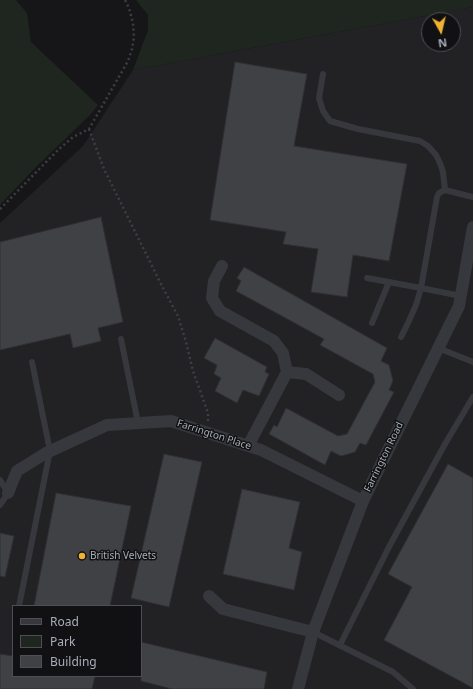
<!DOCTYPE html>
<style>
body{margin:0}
#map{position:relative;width:473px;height:689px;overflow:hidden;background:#161618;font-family:"Noto Sans",sans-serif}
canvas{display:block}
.legend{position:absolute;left:12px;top:605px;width:130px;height:72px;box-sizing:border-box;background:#111113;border:1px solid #4d4f55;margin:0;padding:5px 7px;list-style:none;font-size:12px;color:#a8adb8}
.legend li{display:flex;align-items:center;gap:8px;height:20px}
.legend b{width:20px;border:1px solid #4d4f55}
.north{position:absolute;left:421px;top:12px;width:40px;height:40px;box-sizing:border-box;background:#111113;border:1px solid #4d4f55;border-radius:50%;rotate:172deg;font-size:11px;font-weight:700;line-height:16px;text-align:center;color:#a8adb8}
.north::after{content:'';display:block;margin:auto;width:14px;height:18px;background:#f2b134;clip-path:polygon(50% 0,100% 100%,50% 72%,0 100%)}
</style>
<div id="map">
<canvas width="473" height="689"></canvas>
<ul class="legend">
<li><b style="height:5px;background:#37383d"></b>Road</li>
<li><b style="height:11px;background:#1e261f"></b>Park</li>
<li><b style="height:11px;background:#404145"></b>Building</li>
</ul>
<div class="north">N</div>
</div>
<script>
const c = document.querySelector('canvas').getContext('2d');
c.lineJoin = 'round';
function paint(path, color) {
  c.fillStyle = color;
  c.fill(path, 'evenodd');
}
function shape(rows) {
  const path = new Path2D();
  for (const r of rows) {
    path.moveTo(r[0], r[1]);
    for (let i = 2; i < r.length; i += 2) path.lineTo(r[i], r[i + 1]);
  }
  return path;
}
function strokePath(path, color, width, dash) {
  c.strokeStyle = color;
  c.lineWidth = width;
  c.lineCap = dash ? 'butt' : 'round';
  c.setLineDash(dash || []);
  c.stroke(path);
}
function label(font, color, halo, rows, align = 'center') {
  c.font = font + ' "Noto Sans",sans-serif';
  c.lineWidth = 3;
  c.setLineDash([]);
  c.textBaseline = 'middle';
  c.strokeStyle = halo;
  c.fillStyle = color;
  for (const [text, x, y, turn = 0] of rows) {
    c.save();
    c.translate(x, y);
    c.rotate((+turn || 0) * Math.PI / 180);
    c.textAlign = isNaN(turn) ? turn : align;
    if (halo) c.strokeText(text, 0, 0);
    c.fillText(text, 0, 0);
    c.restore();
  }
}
paint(shape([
 [473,7,473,689,0,689,0,223,83,146,133,70],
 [429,20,453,20,453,44,429,44],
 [13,606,141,606,141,676,13,676]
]), '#222225');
paint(shape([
 [0,0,16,0,27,13,31,42,98,105,91,114,35,168,0,205],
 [136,0,473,0,473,7,133,70,148,30,148,15]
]), '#1e261f');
const building = shape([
 [235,62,307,74,294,146,407,164,389,261,353,255,347,297,311,292,318,249,283,244,286,232,210,220,235,62],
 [101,217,123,322,98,328,101,341,73,348,70,334,0,350,0,242,101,217],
 [244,267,387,348,381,361,389,365,393,381,389,390,394,392,366,445,360,443,355,452,341,456,331,451,325,465,269,434,274,425,277,427,286,408,338,436,347,434,375,382,373,374,320,345,324,339,236,291,241,281,237,278,244,267],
 [215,338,267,367,265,372,269,374,259,396,243,390,237,403,215,391,221,378,214,374,217,365,204,358,215,338],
 [164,454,202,462,169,607,131,598,164,454],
 [448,464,473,478,473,688,384,640,412,587,388,574,448,464],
 [242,489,300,502,289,548,302,552,294,590,223,574,242,489],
 [56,493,131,506,110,606,34,606,56,493],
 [0,533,14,536,5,577,0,576,0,533],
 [141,642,267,672,264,689,172,689,141,681,141,642],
 [0,654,13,656,13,676,95,676,92,689,0,689,0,654]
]);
paint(building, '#404145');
strokePath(building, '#303034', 1);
strokePath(shape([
 [89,129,104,169,162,286,178,316,186,342,193,371,208,413,208,421],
 [0,209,59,149,73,137,89,129,128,61,132,49,134,37,133,23,129,8,125,0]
]), '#3d3f44', 2.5, [2, 3]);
strokePath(shape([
 [323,74,319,98,323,111,330,121,358,129,420,141,428,146,436,155,440,163,443,172,445,190],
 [367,278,421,288,461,296],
 [372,323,389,282],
 [401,337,408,323,416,305,421,288,437,197,439,193,445,190,473,197],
 [121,339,138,423],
 [438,348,473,362],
 [0,480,8,493],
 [0,505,8,493],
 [19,606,50,451,32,362],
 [313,632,393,672,413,689],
 [340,645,390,545,445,444,473,397]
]), '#37383d', 6);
strokePath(shape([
 [222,266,214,281,212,298,220,311,274,341,283,353,287,372,248,446],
 [287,372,306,374,339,395],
 [8,493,17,471,46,453,107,425,171,421,261,450,363,501],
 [209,596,223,609,313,632],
 [298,689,313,632,363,501,459,306,473,227]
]), '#37383d', 12);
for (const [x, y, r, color] of [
 [82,556,4,"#f2b134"]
]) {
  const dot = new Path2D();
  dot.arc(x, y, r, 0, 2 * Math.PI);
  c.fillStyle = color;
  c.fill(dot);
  strokePath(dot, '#111113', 1.5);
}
label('10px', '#a8adb8', '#111113', [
 ["Farrington Place",214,435,18],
 ["Farrington Road",384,457,-64]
]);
label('10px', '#a8adb8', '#111113', [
 ["British Velvets",90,556]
], 'left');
</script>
